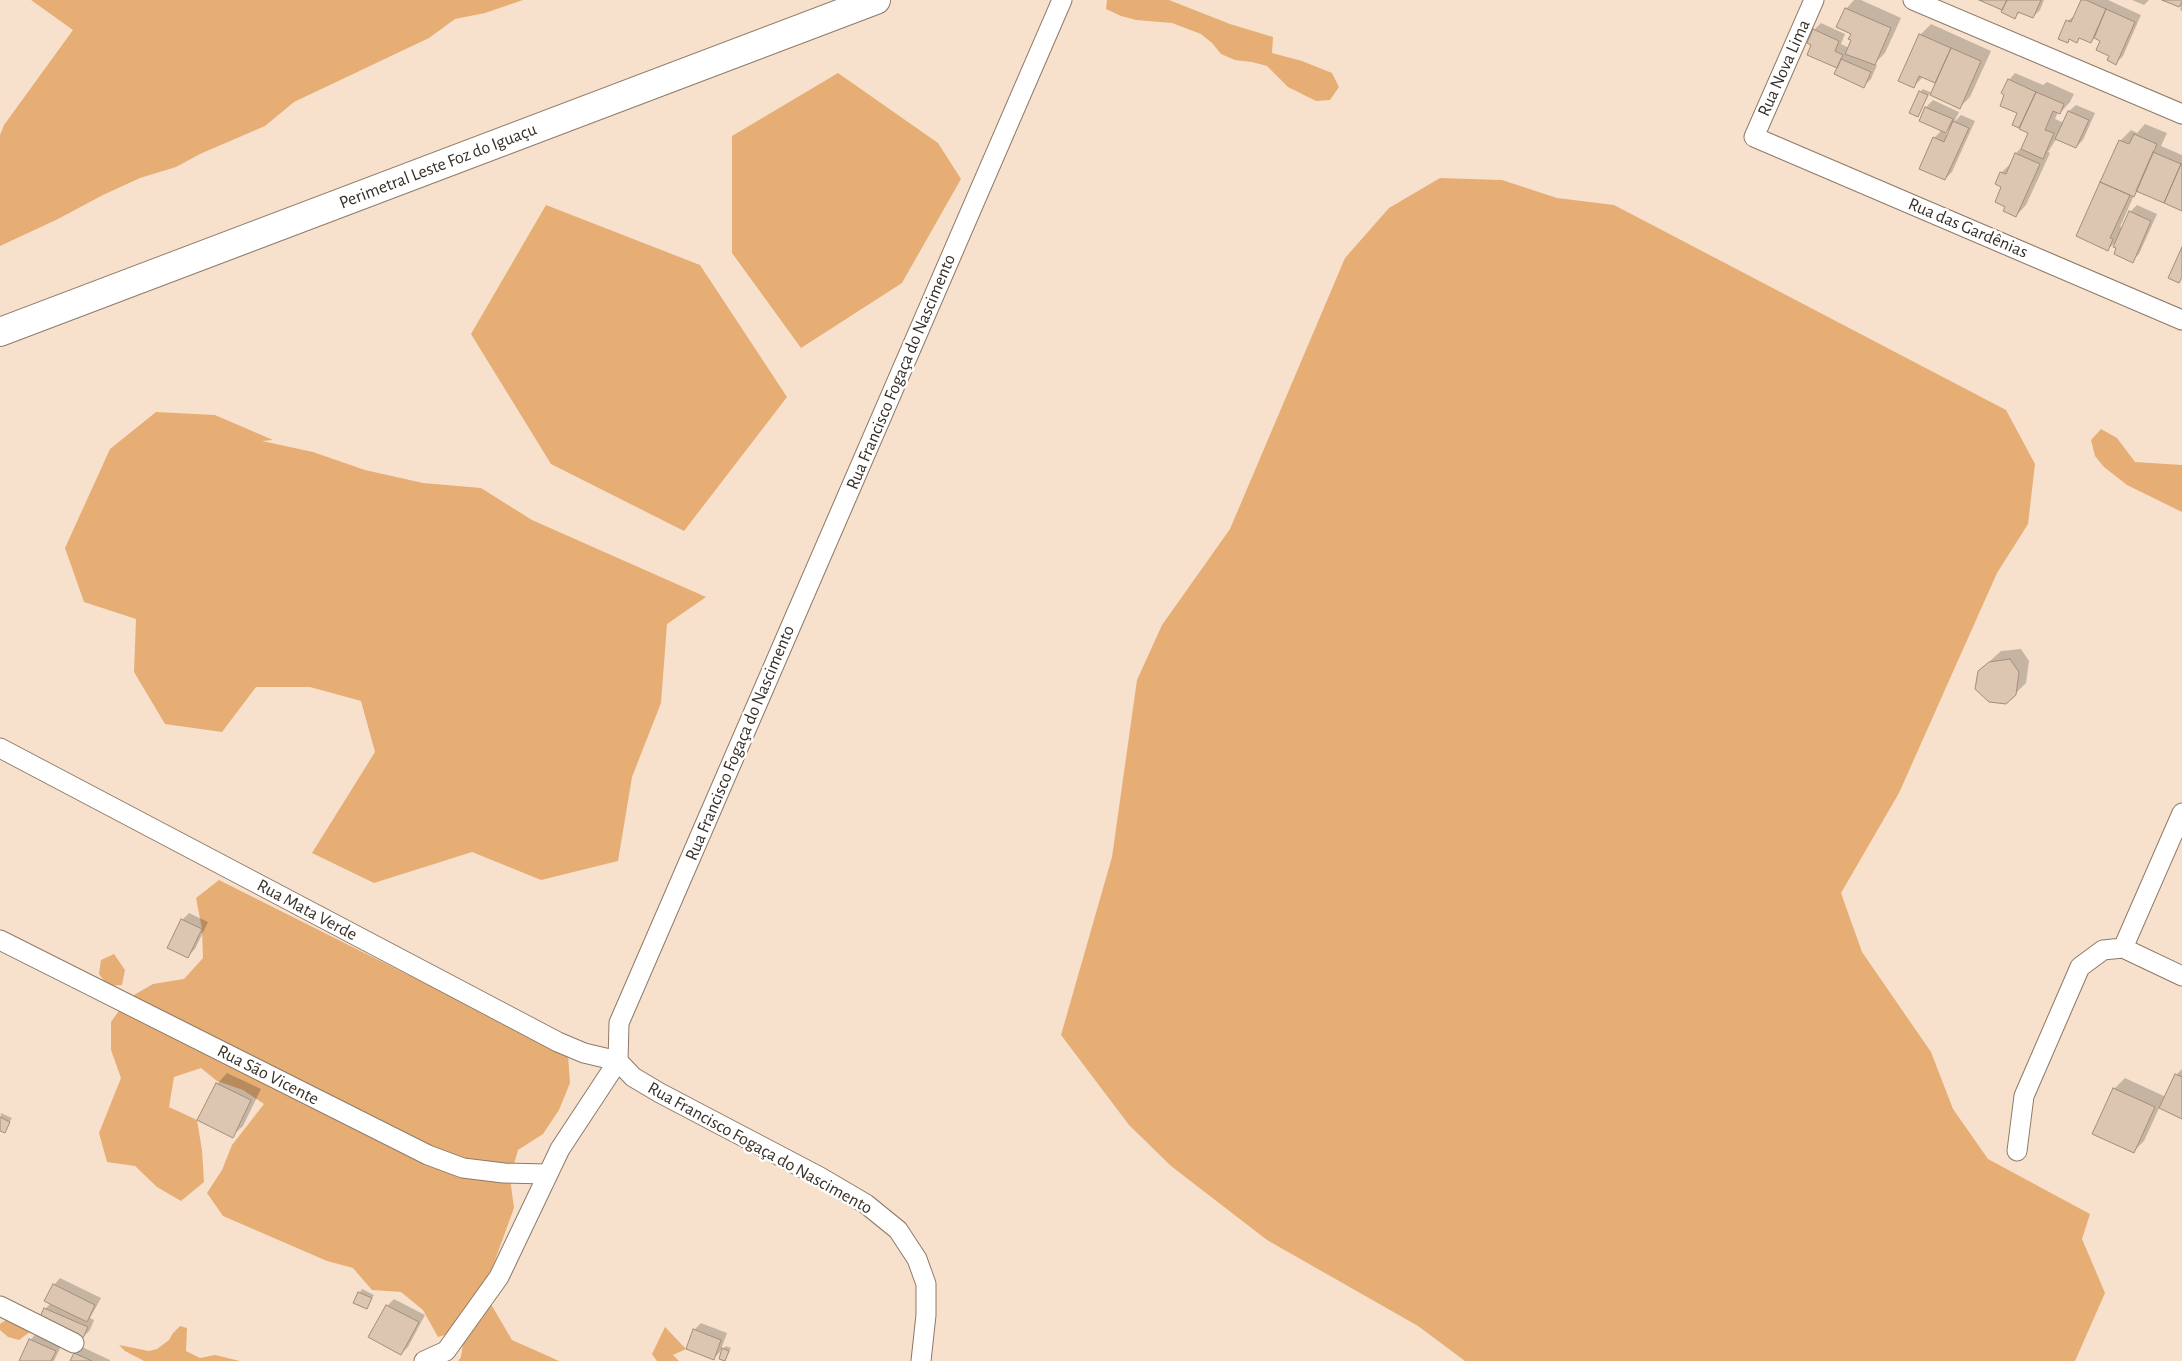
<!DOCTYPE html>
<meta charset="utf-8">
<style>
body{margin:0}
canvas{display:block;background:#f7e1cc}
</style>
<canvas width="2182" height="1361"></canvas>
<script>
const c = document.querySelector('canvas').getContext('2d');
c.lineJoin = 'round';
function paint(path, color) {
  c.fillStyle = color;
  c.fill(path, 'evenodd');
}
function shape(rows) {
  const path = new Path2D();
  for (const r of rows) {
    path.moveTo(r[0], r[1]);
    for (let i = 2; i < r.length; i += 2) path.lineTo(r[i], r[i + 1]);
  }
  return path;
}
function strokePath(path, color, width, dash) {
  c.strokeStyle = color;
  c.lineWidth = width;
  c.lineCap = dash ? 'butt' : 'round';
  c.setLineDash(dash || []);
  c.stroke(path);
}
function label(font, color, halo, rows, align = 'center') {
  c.font = font + ' "Alegreya Sans",sans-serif';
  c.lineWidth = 5;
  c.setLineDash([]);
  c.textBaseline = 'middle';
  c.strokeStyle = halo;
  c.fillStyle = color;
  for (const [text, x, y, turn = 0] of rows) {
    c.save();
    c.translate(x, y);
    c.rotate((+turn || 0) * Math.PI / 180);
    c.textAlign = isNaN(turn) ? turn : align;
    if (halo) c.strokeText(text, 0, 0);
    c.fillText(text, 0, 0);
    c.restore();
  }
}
paint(shape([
 [31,0,523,0,485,13,455,19,429,38,294,102,265,126,200,154,176,167,140,178,103,195,58,219,0,246,0,135,4,125,73,30],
 [1107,0,1169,0,1230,24,1273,37,1272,53,1302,61,1332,73,1339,87,1330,100,1316,101,1288,87,1267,66,1252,62,1235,60,1221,54,1212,43,1201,34,1172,23,1136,20,1121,16,1106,9],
 [838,73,938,143,961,179,902,283,801,348,732,253,732,136],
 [1440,178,1502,180,1557,198,1614,205,2006,410,2035,464,2028,524,1997,573,1899,793,1841,893,1862,952,1931,1052,1953,1109,1988,1159,2090,1214,2082,1239,2105,1293,2075,1361,1465,1361,1418,1326,1267,1240,1171,1166,1129,1125,1061,1035,1112,857,1137,680,1162,625,1230,529,1345,258,1389,208],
 [546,205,700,265,787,397,684,531,551,464,471,334],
 [156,412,215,415,273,440,262,441,313,452,365,470,423,483,481,488,532,520,706,597,667,624,661,703,632,777,618,861,541,880,472,852,374,883,312,853,375,752,361,701,310,687,256,687,222,732,165,724,134,672,136,619,84,602,65,548,110,449],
 [2101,429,2117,438,2135,462,2182,465,2182,512,2127,485,2104,467,2095,456,2091,440],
 [219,880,568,1055,570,1083,559,1110,543,1134,518,1150,510,1178,514,1208,494,1263,482,1289,512,1340,559,1361,458,1361,461,1357,465,1329,438,1337,423,1310,401,1292,372,1290,353,1268,327,1261,223,1216,207,1193,222,1170,232,1145,264,1104,243,1090,217,1081,201,1068,174,1077,169,1107,197,1120,202,1150,204,1182,181,1201,157,1187,135,1166,107,1162,99,1133,121,1078,111,1050,111,1022,127,999,153,984,184,979,203,958,202,929,196,898],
 [114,954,125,970,122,985,108,986,99,974,101,960],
 [9,1318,31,1331,19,1340,8,1337,0,1330,0,1324],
 [180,1326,187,1328,186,1351,200,1358,215,1355,240,1361,144,1361,125,1351,119,1345,149,1351,157,1349,169,1340,173,1333],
 [665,1327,686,1349,673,1355,679,1361,657,1361,652,1354]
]), '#e6ae75');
paint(shape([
 [1854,0,1861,0,1901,18,1885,53,1874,64,1877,65,1871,79,1864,86,1838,68,1812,45,1814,30,1821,23,1845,34,1841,44,1849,48,1852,39,1852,33,1846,9],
 [1982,0,2044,0,2040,10,2033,17,2021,11,2015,17],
 [2082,0,2108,0,2141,15,2123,56,2116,63,2102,40,2095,37,2091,42,2081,37,2077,41,2070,39,2067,42,2067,21,2076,15],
 [2132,0,2149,0,2144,5],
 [2166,0,2182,0,2182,11,2180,10,2181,7],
 [1931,24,1991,51,1970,97,1960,107,1929,94,1918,115,1920,92,1923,89,1932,93,1937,82,1924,76,1913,87,1900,81,1921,34],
 [2015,73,2043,85,2047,82,2074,94,2070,102,2060,113,2058,112,2055,119,2064,123,2069,111,2076,105,2095,113,2083,140,2076,147,2057,138,2048,152,2050,153,2026,205,2016,216,2007,206,2001,173,2012,162,2016,153,2023,146,2030,132,2013,124,2019,113,2009,80],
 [1933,100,1959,112,1954,122,1961,115,1975,121,1952,172,1945,179,1934,138,1942,130,1920,120,1926,107],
 [1953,125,1949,135,1945,133],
 [2145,124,2167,133,2161,146,2182,155,2182,210,2138,190,2135,193,2120,227,2123,228,2130,212,2137,205,2157,214,2139,254,2132,261,2118,240,2108,249,2120,141,2131,130,2137,133],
 [2021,649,2029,661,2026,683,2015,694,1979,671,2001,651],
 [189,913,208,922,195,949,188,956,169,947,182,920],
 [2182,1069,2182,1117,2160,1106,2144,1141,2134,1151,2114,1089,2125,1078,2166,1097,2177,1074],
 [227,1073,261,1089,243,1126,232,1136,217,1084],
 [1,1113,12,1118,4,1131,0,1129],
 [60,1278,101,1298,90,1318,94,1320,90,1330,83,1337,45,1309,51,1303,54,1285],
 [362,1289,374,1295,366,1308,354,1302],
 [394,1299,425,1315,408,1347,401,1354,387,1306],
 [701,1323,727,1333,720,1352,713,1359,694,1330],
 [37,1333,62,1344,54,1361,21,1361,30,1340],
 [726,1346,731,1348,725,1360,723,1349],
 [82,1347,110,1360,110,1361,72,1361,75,1354]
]), '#0003');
const building = shape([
 [1979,0,2007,0,2002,10,1979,0],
 [2007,0,2041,0,2033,18,2018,12,2015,19,2001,12,2007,0],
 [2081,0,2086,0,2106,9,2091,43,2079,38,2077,43,2069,39,2068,43,2058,39,2066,20,2071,22,2081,0],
 [2162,0,2182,0,2182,2,2179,7,2162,0],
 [1845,8,1891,28,1875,65,1845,54,1851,40,1848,39,1851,34,1836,27,1845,8],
 [2106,9,2135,22,2116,65,2107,60,2109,56,2096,50,2100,41,2094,38,2106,9],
 [1813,29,1839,41,1835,51,1843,55,1837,68,1807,55,1811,45,1807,43,1813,29],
 [1919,34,1951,48,1935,83,1919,76,1914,88,1898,81,1919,34],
 [1951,48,1981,61,1960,109,1930,95,1951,48],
 [1841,59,1871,72,1864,88,1834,74,1841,59],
 [2008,79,2036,92,2019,128,2012,125,2017,113,2000,106,2004,95,2001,93,2008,79],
 [1919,91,1928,95,1918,117,1909,113,1919,91],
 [2036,92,2064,104,2060,114,2053,111,2045,130,2054,133,2043,159,2021,149,2028,133,2019,129,2036,92],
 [1925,107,1953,119,1946,133,1919,121,1925,107],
 [2068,111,2089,120,2076,148,2055,139,2068,111],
 [1953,121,1969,128,1945,180,1919,169,1933,137,1944,142,1953,121],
 [2134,134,2157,144,2134,197,2100,182,2119,140,2129,144,2134,134],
 [2153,152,2181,164,2164,203,2136,191,2153,152],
 [2015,153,2040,164,2016,217,2003,211,2005,207,1995,202,2001,187,1995,184,2000,172,2006,174,2015,153],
 [2181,164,2182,164,2182,211,2164,203,2181,164],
 [2100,182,2130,195,2110,238,2113,239,2108,251,2076,236,2100,182],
 [2129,211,2151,221,2133,263,2114,254,2116,248,2113,247,2129,211],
 [2182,247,2182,277,2179,283,2168,278,2182,247],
 [2010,659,2019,672,2016,695,2006,704,1989,702,1975,689,1978,671,1989,662,2010,659],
 [181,919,202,929,188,958,167,948,181,919],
 [2175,1074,2182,1077,2182,1119,2159,1108,2175,1074],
 [216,1083,251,1100,233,1138,197,1120,216,1083],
 [2113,1088,2155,1107,2134,1153,2092,1134,2113,1088],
 [0,1117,10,1122,5,1133,0,1131,0,1117],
 [53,1284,95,1305,87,1322,44,1301,53,1284],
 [358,1292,372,1298,367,1309,353,1303,358,1292],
 [386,1305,419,1322,401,1355,368,1337,386,1305],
 [44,1308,88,1327,83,1338,39,1319,44,1308],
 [693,1329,721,1340,714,1360,686,1349,693,1329],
 [29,1339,56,1351,51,1361,19,1361,29,1339],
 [722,1348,729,1351,725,1361,719,1359,722,1348],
 [74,1353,92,1361,70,1361,74,1353]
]);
paint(building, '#dcc6b1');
strokePath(building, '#a28e7a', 1);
const street = shape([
 [1814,0,1754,137,2182,320],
 [1913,0,2182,114],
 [0,748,558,1042,584,1053,618,1061,560,1149,499,1277,446,1351,424,1361],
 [0,940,428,1155,463,1168,504,1173,547,1174],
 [2123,948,2182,976],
 [2017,1151,2024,1096,2080,967,2103,950,2123,948,2182,813],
 [0,1306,74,1343],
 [921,1361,926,1315,926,1284,917,1259,898,1230,866,1204,820,1177,660,1093,633,1077,618,1061,619,1023,1062,0]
]);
const highway = shape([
 [0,332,876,0]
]);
strokePath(street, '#8e7a67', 21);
strokePath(highway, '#8e7a67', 30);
strokePath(street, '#fff', 19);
strokePath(highway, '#fff', 28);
label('18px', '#393129', '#fff', [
 ["Rua Nova Lima",1784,68,-66],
 ["Perimetral Leste Foz do Iguaçu",438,166,-21],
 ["Rua das Gardênias",1968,228,23],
 ["Rua Francisco Fogaça do Nascimento",901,372,-67],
 ["Rua Francisco Fogaça do Nascimento",740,743,-67],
 ["Rua Mata Verde",307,910,28],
 ["Rua São Vicente",268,1075,27],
 ["Rua Francisco Fogaça do Nascimento",760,1148,29]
]);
</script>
